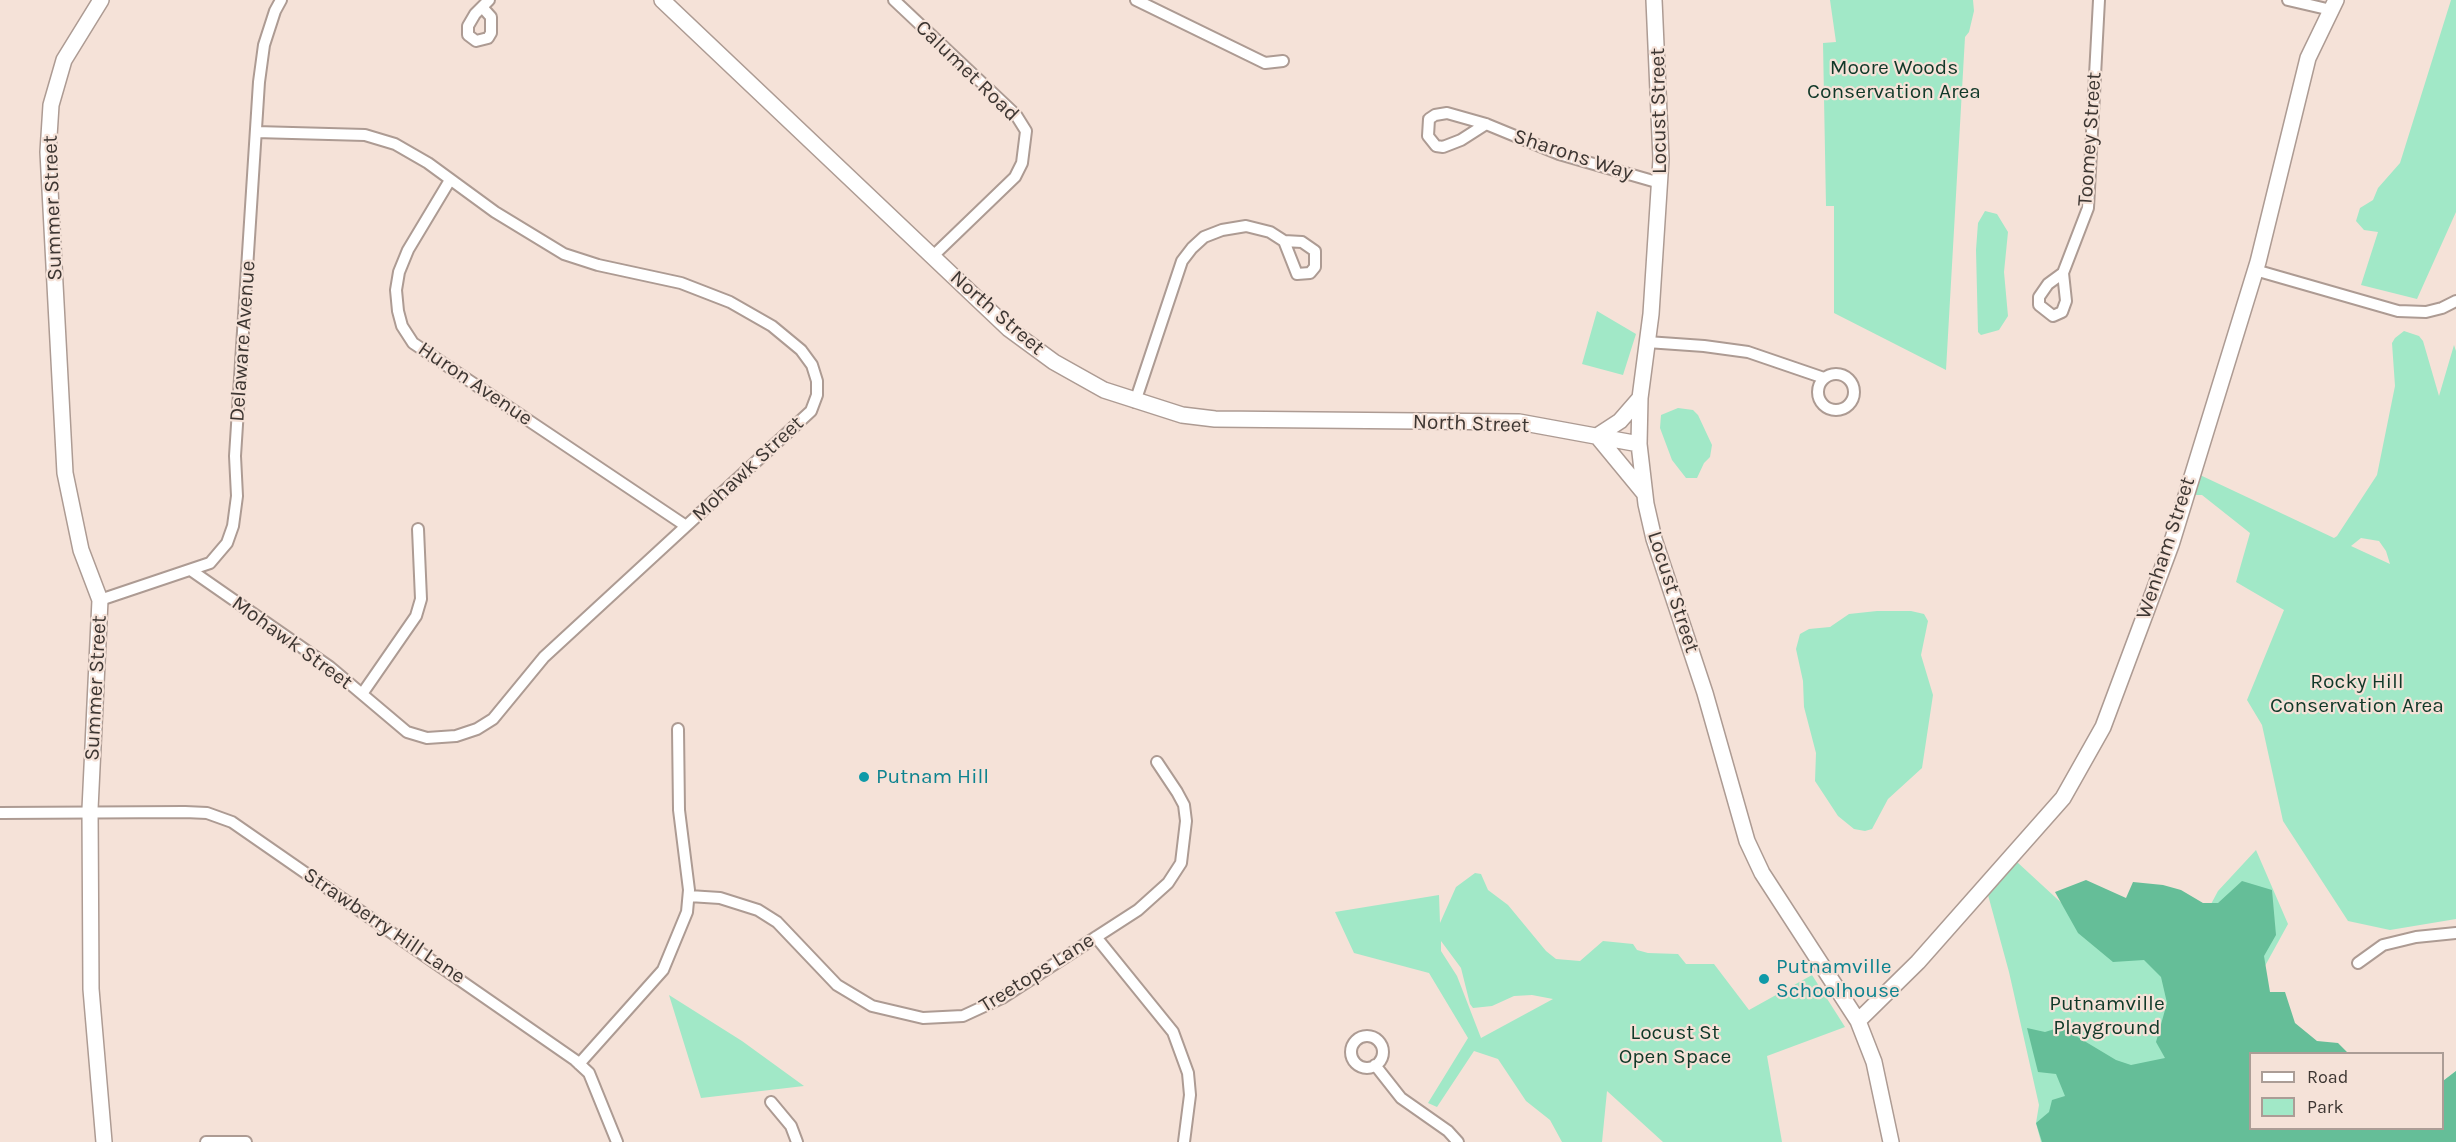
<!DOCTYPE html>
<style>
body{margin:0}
#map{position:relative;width:2456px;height:1142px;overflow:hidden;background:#f5e2d8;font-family:Karla,sans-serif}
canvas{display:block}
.legend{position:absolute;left:2249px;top:1052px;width:195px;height:78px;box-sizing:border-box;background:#f5e2d8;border:2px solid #ab9d96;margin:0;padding:8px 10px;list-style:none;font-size:18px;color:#3d3632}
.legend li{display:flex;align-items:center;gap:12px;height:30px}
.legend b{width:30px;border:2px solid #ab9d96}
</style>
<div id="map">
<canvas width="2456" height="1142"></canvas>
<ul class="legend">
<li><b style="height:8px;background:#fff"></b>Road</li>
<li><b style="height:16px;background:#a1e8c7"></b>Park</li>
</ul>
</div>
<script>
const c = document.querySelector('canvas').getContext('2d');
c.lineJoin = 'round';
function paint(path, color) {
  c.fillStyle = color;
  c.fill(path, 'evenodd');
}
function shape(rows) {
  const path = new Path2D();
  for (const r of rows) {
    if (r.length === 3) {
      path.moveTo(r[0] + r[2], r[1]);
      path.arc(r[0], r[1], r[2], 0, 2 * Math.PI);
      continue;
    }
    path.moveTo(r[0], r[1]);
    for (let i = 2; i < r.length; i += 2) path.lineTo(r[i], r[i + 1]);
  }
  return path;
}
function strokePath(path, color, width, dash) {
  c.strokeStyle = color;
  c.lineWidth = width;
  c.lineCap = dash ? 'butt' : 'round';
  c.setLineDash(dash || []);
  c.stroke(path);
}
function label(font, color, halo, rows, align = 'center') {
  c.font = font + ' Karla,sans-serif';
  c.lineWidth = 4.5;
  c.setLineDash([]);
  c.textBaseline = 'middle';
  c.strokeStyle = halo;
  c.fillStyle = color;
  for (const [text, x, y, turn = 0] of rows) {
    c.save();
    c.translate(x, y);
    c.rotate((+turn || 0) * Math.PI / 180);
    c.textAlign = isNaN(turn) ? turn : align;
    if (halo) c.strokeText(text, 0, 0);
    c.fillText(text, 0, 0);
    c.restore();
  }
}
paint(shape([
 [1830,0,1973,0,1974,11,1969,32,1965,37,1946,370,1834,313,1834,206,1826,206,1823,43,1836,42],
 [2451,0,2456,0,2456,212,2417,299,2361,285,2378,232,2364,230,2356,221,2360,208,2373,200,2378,188,2400,163],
 [1985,211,1997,214,2008,232,2004,272,2008,316,1999,330,1981,335,1978,332,1976,250,1978,223],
 [1597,311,1636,334,1623,375,1582,364],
 [2404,331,2419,336,2423,341,2439,396,2454,345,2456,351,2456,919,2390,930,2348,921,2283,821,2262,725,2247,700,2284,610,2236,582,2250,533,2202,495,2195,495,2200,475,2334,538,2337,536,2377,475,2395,386,2392,343,2395,338],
 [2361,538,2379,541,2386,551,2390,564,2351,546],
 [1678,408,1693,410,1698,415,1712,445,1710,457,1704,463,1697,478,1686,478,1672,460,1660,428,1661,415],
 [1877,611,1911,611,1924,614,1928,621,1921,655,1933,695,1922,768,1888,799,1872,829,1865,831,1854,829,1838,816,1815,781,1816,753,1804,707,1803,681,1796,649,1800,634,1809,629,1830,627,1849,614],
 [2256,850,2288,924,2249,995,2250,1128,2442,1128,2443,1081,2456,1071,2456,1142,2041,1142,2036,1123,2039,1105,2009,972,1988,895,2017,862,2080,920,2178,966,2218,891],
 [1475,873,1481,874,1488,890,1508,905,1546,951,1556,959,1580,961,1603,941,1633,944,1637,950,1648,953,1678,954,1686,964,1714,964,1749,1010,1812,975,1845,1027,1767,1056,1782,1142,1663,1142,1607,1091,1602,1142,1562,1142,1550,1120,1526,1101,1498,1059,1474,1051,1437,1107,1428,1103,1468,1038,1429,973,1354,953,1335,912,1439,895,1440,923,1456,887],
 [1441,941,1461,968,1470,1004,1473,1008,1492,1006,1514,996,1532,995,1553,999,1481,1038,1457,976,1441,951],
 [669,995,742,1041,804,1086,701,1098]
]), '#a1e8c7');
paint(shape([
 [2086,880,2126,898,2133,882,2163,885,2181,890,2203,903,2218,903,2242,881,2272,890,2276,935,2264,956,2270,992,2285,992,2295,1023,2317,1041,2338,1043,2348,1053,2250,1054,2250,1128,2442,1128,2443,1081,2456,1071,2456,1142,2042,1142,2036,1123,2049,1112,2052,1100,2065,1096,2056,1074,2038,1072,2027,1028,2045,1032,2061,1027,2116,1060,2131,1065,2165,1058,2156,1042,2167,1003,2161,977,2144,960,2113,962,2078,933,2055,892]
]), '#65be98');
const street = shape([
 [894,0,1016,115,1026,131,1022,163,1015,177,933,256],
 [1136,0,1265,63,1283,61],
 [2288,0,2331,10],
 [482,7,491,17,491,33,488,38,476,41,468,35,468,26,475,14,489,0],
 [1486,124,1461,140,1443,147,1436,146,1428,136,1429,119,1435,115,1447,113,1486,124,1559,154,1660,183],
 [450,180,408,250,399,272,396,290,398,311,402,326,413,343,686,526],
 [2255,270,2398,311,2426,312,2442,308,2456,301],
 [2063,273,2066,301,2062,312,2053,316,2039,305,2039,297,2048,284,2063,273,2088,208,2099,0],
 [1647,342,1704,346,1748,352,1824,378],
 [1836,392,18],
 [1135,402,1182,261,1192,248,1204,237,1222,230,1246,226,1270,232,1284,241,1297,274,1310,273,1315,267,1315,251,1302,242,1284,241],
 [192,571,330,667,407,732,427,738,456,736,477,729,493,719,544,657,811,411,817,395,817,381,812,365,801,350,772,326,730,302,681,283,598,265,564,254,495,212,428,163,395,144,365,135,256,132],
 [100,600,210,563,227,543,233,526,237,496,235,456,259,82,264,45,275,11,281,0],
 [362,694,416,616,421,599,418,529],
 [0,813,185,812,207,813,232,822,575,1060,589,1073,617,1142],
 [689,896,720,898,758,910,777,922,837,985,872,1006,923,1018,963,1016,1002,998,1138,910,1168,883,1181,863,1186,821,1184,805,1177,792,1157,762],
 [1096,937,1173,1032,1188,1073,1190,1095,1184,1142],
 [2358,963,2383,945,2416,937,2456,933],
 [1367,1052,16],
 [579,1064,663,970,687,912,689,890,679,810,678,729],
 [1375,1065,1401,1098,1448,1131,1458,1142],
 [771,1102,791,1126,797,1142],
 [206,1142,246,1142]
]);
const secondary = shape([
 [101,0,64,60,51,105,48,152,65,473,81,550,100,600,90,809,91,989,104,1142],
 [662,0,1009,329,1054,362,1104,390,1182,415,1215,419,1519,422,1639,444],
 [1654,0,1661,159,1651,314,1640,398,1639,444,1646,504,1654,539,1705,693,1747,841,1762,873,1858,1021,1874,1062,1891,1142],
 [1640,398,1620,421,1597,436,1644,493],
 [1858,1021,1918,962,2063,798,2103,727,2171,545,2258,262,2308,58,2336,0]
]);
strokePath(street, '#ad9b93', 14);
strokePath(secondary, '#ad9b93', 18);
strokePath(street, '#fff', 10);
strokePath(secondary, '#fff', 15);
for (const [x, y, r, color] of [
 [864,777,6,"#0f9aa8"],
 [1764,979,6,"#0f9aa8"]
]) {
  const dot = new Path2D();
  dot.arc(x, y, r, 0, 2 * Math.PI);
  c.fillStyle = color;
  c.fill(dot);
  strokePath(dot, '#f5e2d8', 2);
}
label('21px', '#103828', '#f5e2d8', [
 ["Moore Woods",1894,68],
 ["Conservation Area",1894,92],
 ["Rocky Hill",2357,682],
 ["Conservation Area",2357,706],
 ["Putnamville",2107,1004],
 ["Playground",2107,1028],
 ["Locust St",1675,1033],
 ["Open Space",1675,1057]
]);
label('21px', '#3d3632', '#f5e2d8', [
 ["Calumet Road",967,71,44],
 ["Locust Street",1659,111,-91],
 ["Toomey Street",2090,139,-86],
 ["Sharons Way",1573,155,18],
 ["Summer Street",53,208,-92],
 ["North Street",997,313,41],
 ["Delaware Avenue",243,341,-86],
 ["Huron Avenue",475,384,34],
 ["North Street",1471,424,2],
 ["Mohawk Street",748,469,-43],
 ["Wenham Street",2166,548,-72],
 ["Locust Street",1673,592,72],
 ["Mohawk Street",292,643,36],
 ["Summer Street",96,688,-87],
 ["Strawberry Hill Lane",384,926,34],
 ["Treetops Lane",1037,973,-32]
]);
label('21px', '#0d838f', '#f5e2d8', [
 ["Putnam Hill",876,777],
 ["Putnamville",1776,967],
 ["Schoolhouse",1776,991]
], 'left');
</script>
